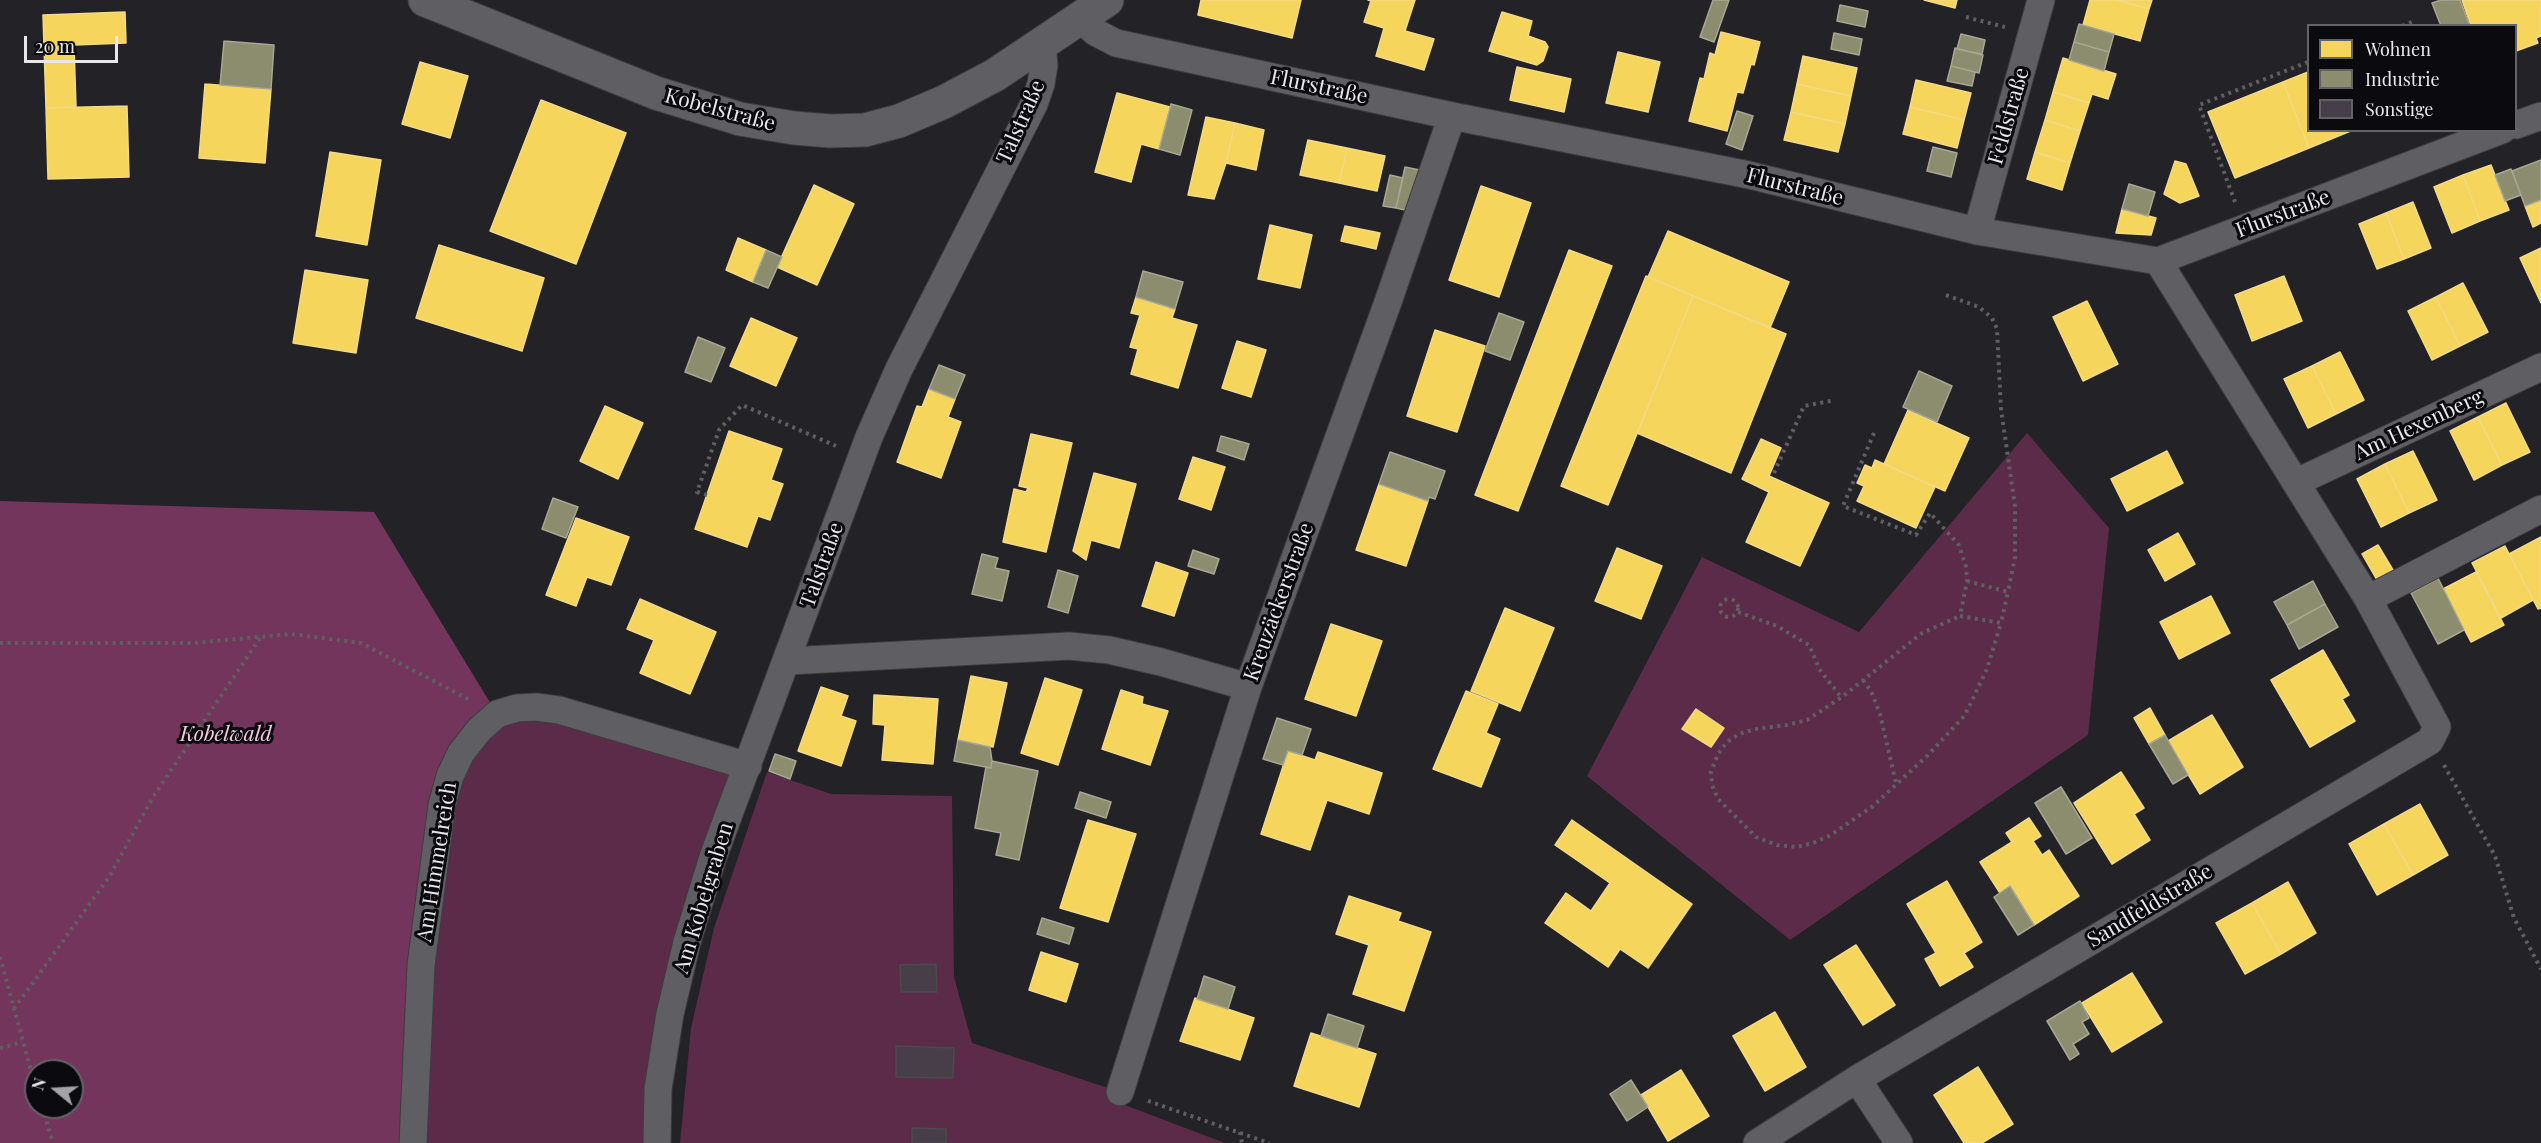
<!DOCTYPE html>
<meta charset="utf-8">
<style>
body{margin:0}
#map{position:relative;width:2541px;height:1143px;overflow:hidden;background:#232226;font-family:"Playfair Display",serif}
canvas{display:block}
.legend{position:absolute;left:2307px;top:24px;width:210px;height:108px;box-sizing:border-box;background:#0b0a0e;border:2px solid #636267;margin:0;padding:8px 10px;list-style:none;font-size:18px;color:#e8e7ec}
.legend li{display:flex;align-items:center;gap:12px;height:30px}
.legend b{width:30px;border:2px solid #636267}
.north{position:absolute;left:24px;top:1059px;width:60px;height:60px;box-sizing:border-box;background:#0b0a0e;border:2px solid #636267;border-radius:50%;rotate:288deg;font-size:16px;font-weight:700;line-height:24px;text-align:center;color:#e8e7ec}
.north::after{content:'';display:block;margin:auto;width:21px;height:27px;background:#a3a2a7;clip-path:polygon(50% 0,100% 100%,50% 72%,0 100%)}
.scale{position:absolute;left:24px;top:36px;width:94px;height:27px;box-sizing:border-box;border:3px solid #e8e7ec;border-top:0;padding-left:8px;font-size:18px;line-height:21px;white-space:nowrap;color:#e8e7ec;-webkit-text-stroke:4px #0b0a0e;paint-order:stroke}
</style>
<div id="map">
<canvas width="2541" height="1143"></canvas>
<ul class="legend">
<li><b style="height:16px;background:#f6d55c"></b>Wohnen</li>
<li><b style="height:16px;background:#8c8c6e"></b>Industrie</li>
<li><b style="height:16px;background:#473e4a"></b>Sonstige</li>
</ul>
<div class="north">N</div>
<div class="scale">20 m</div>
</div>
<script>
const c = document.querySelector('canvas').getContext('2d');
c.lineJoin = 'round';
function paint(path, color) {
  c.fillStyle = color;
  c.fill(path, 'evenodd');
}
function shape(rows) {
  const path = new Path2D();
  for (const r of rows) {
    if (r.length === 3) {
      path.moveTo(r[0] + r[2], r[1]);
      path.arc(r[0], r[1], r[2], 0, 2 * Math.PI);
      continue;
    }
    path.moveTo(r[0], r[1]);
    for (let i = 2; i < r.length; i += 2) path.lineTo(r[i], r[i + 1]);
  }
  return path;
}
function strokePath(path, color, width, dash) {
  c.strokeStyle = color;
  c.lineWidth = width;
  c.lineCap = dash ? 'butt' : 'round';
  c.setLineDash(dash || []);
  c.stroke(path);
}
function label(font, color, halo, rows, align = 'center') {
  c.font = font + ' "Playfair Display",serif';
  c.lineWidth = 6;
  c.setLineDash([]);
  c.textBaseline = 'middle';
  c.strokeStyle = halo;
  c.fillStyle = color;
  for (const [text, x, y, turn = 0] of rows) {
    c.save();
    c.translate(x, y);
    c.rotate((+turn || 0) * Math.PI / 180);
    c.textAlign = isNaN(turn) ? turn : align;
    if (halo) c.strokeText(text, 0, 0);
    c.fillText(text, 0, 0);
    c.restore();
  }
}
paint(shape([
 [2027,433,2109,528,2088,735,1790,940,1587,776,1702,557,1859,632],
 [517,708,748,766,713,857,657,1143,413,1143,450,776],
 [767,772,831,794,952,796,954,977,972,1043,1120,1092,1122,1104,1225,1143,680,1143,691,1028,714,928]
]), '#5c2b49');
paint(shape([
 [0,501,374,512,497,714,450,776,413,1143,0,1143],
 [36,1071,72,1071,72,1107,36,1107]
]), '#73355c');
const homes = shape([
 [1201,0,1301,0,1292,38,1198,15,1201,0],
 [1368,0,1415,0,1405,31,1434,39,1424,70,1376,56,1384,28,1364,22,1371,1,1368,0],
 [1924,0,1957,0,1955,8,1924,0],
 [2090,0,2117,0,2149,9,2140,41,2083,25,2090,0],
 [2117,0,2152,0,2149,9,2117,0],
 [2462,0,2541,0,2541,36,2536,38,2538,43,2516,51,2516,26,2471,26,2462,0],
 [125,12,126,43,74,45,76,107,46,108,43,15,125,12],
 [1502,12,1532,21,1528,36,1545,42,1548,47,1543,61,1537,65,1489,51,1502,12],
 [1721,32,1760,42,1754,65,1751,64,1743,93,1737,92,1727,131,1689,121,1700,78,1704,79,1710,53,1715,55,1721,32],
 [1618,52,1660,62,1648,112,1606,103,1618,52],
 [1803,56,1857,68,1851,96,1797,84,1803,56],
 [2063,58,2116,74,2108,99,2092,94,2089,103,2053,92,2063,58],
 [420,62,468,76,450,138,402,124,420,62],
 [1517,67,1571,79,1564,112,1510,100,1517,67],
 [2308,72,2308,130,2353,130,2309,148,2283,82,2308,72],
 [1916,80,1971,93,1964,120,1910,107,1916,80],
 [2283,82,2309,148,2235,178,2208,112,2283,82],
 [205,84,271,89,265,163,199,158,205,84],
 [1797,84,1851,96,1845,124,1791,112,1797,84],
 [2053,92,2089,103,2080,131,2045,120,2053,92],
 [1117,93,1170,107,1159,149,1141,144,1131,182,1095,172,1117,93],
 [541,100,626,133,576,264,490,231,541,100],
 [127,106,129,177,48,179,46,108,127,106],
 [1910,107,1964,120,1957,148,1903,134,1910,107],
 [1791,112,1845,124,1838,152,1784,140,1791,112],
 [1206,117,1235,123,1226,163,1214,199,1188,195,1206,117],
 [2045,120,2080,131,2070,163,2035,152,2045,120],
 [1235,123,1264,130,1256,170,1226,163,1235,123],
 [1308,140,1347,148,1339,183,1300,175,1308,140],
 [1347,148,1385,156,1377,191,1339,183,1347,148],
 [330,152,381,160,367,245,316,236,330,152],
 [2035,152,2070,163,2062,190,2027,179,2035,152],
 [2175,161,2186,164,2199,196,2180,203,2164,194,2175,161],
 [2491,165,2509,210,2480,221,2463,175,2491,165],
 [2463,175,2480,221,2452,233,2434,187,2463,175],
 [814,185,854,204,817,285,777,267,814,185],
 [1481,186,1531,203,1499,297,1449,280,1481,186],
 [2541,200,2541,223,2533,227,2525,206,2541,200],
 [2413,202,2431,248,2404,259,2386,213,2413,202],
 [2122,209,2156,218,2151,235,2116,233,2122,209],
 [2386,213,2404,259,2377,269,2359,224,2386,213],
 [1270,225,1312,235,1300,288,1258,279,1270,225],
 [1345,226,1380,233,1376,249,1341,241,1345,226],
 [1668,231,1789,282,1770,328,1648,277,1668,231],
 [738,238,766,250,753,282,726,270,738,238],
 [439,245,544,278,522,351,416,318,439,245],
 [2541,248,2541,303,2520,258,2541,248],
 [1569,250,1612,266,1518,511,1475,495,1569,250],
 [305,270,368,280,356,353,293,343,305,270],
 [1646,276,1693,296,1608,505,1561,486,1646,276],
 [2284,276,2302,321,2252,341,2235,295,2284,276],
 [2463,283,2488,332,2460,346,2436,297,2463,283],
 [1693,296,1786,334,1731,473,1637,433,1693,296],
 [1136,297,1175,309,1172,318,1197,325,1178,388,1131,374,1138,349,1130,347,1140,315,1131,313,1136,297],
 [2436,297,2460,346,2432,360,2408,311,2436,297],
 [2087,301,2118,364,2083,381,2053,317,2087,301],
 [751,318,797,338,776,386,730,366,751,318],
 [1435,330,1485,346,1457,432,1407,416,1435,330],
 [1237,341,1266,350,1251,397,1222,388,1237,341],
 [2340,352,2364,400,2336,414,2312,366,2340,352],
 [2312,366,2336,414,2308,428,2284,379,2312,366],
 [929,389,955,399,948,417,961,422,941,478,897,462,917,406,922,407,929,389],
 [2506,403,2530,452,2502,465,2478,417,2506,403],
 [605,406,643,423,618,479,580,461,605,406],
 [1908,410,1969,438,1945,491,1884,464,1908,410],
 [2478,417,2502,465,2474,480,2450,431,2478,417],
 [729,431,782,449,771,480,783,484,770,520,758,516,747,547,695,529,729,431],
 [1031,434,1072,443,1046,552,1003,542,1014,489,1026,492,1028,488,1019,486,1031,434],
 [1761,439,1781,448,1769,476,1829,503,1800,566,1746,542,1769,492,1742,479,1761,439],
 [2167,451,2183,483,2127,511,2111,479,2167,451],
 [2413,451,2437,500,2409,513,2385,464,2413,451],
 [1193,457,1225,467,1211,510,1179,499,1193,457],
 [1875,460,1935,487,1916,528,1857,501,1864,486,1857,483,1865,465,1872,468,1875,460],
 [2385,464,2409,513,2381,527,2357,479,2385,464],
 [1094,473,1136,484,1119,548,1091,540,1086,560,1073,551,1094,473],
 [1379,484,1428,501,1406,566,1356,550,1379,484],
 [576,518,629,537,611,585,587,577,576,606,546,595,576,518],
 [2178,533,2195,564,2165,581,2148,550,2178,533],
 [2541,537,2541,608,2538,609,2509,554,2541,537],
 [2378,545,2393,570,2377,580,2362,554,2378,545],
 [2505,546,2533,600,2501,618,2472,563,2505,546],
 [1617,548,1662,566,1641,619,1595,601,1617,548],
 [1156,562,1188,573,1174,616,1142,606,1156,562],
 [2476,572,2504,625,2471,642,2443,589,2476,572],
 [2211,596,2230,633,2179,659,2160,622,2211,596],
 [640,599,716,632,690,694,640,673,654,640,627,629,640,599],
 [1505,608,1554,628,1520,711,1471,691,1505,608],
 [1331,624,1382,641,1356,716,1305,699,1331,624],
 [2323,650,2349,695,2342,699,2355,721,2310,747,2271,680,2323,650],
 [971,676,1007,683,993,747,958,740,971,676],
 [1045,678,1082,690,1058,765,1021,753,1045,678],
 [821,687,848,696,841,716,856,721,841,766,798,751,821,687],
 [1121,690,1143,697,1142,704,1168,711,1150,765,1102,749,1121,690],
 [1466,691,1498,704,1486,733,1500,739,1481,787,1433,769,1466,691],
 [874,695,938,699,933,764,882,760,885,725,873,724,874,695],
 [2150,708,2165,735,2149,744,2134,718,2150,708],
 [1696,709,1724,728,1711,747,1682,729,1696,709],
 [2212,715,2243,767,2200,794,2168,741,2212,715],
 [1288,751,1315,760,1318,752,1382,773,1369,814,1327,800,1310,850,1261,834,1288,751],
 [2121,772,2144,808,2134,814,2150,840,2112,864,2074,803,2121,772],
 [2420,804,2448,855,2413,875,2384,824,2420,804],
 [2029,818,2041,836,2033,841,2042,855,2049,850,2079,896,2034,925,2010,886,2000,893,1980,862,2012,842,2006,833,2029,818],
 [1088,820,1136,834,1108,922,1060,908,1088,820],
 [1572,820,1692,904,1648,968,1620,949,1608,967,1545,923,1566,893,1591,911,1610,883,1555,845,1572,820],
 [2384,824,2413,875,2377,895,2349,844,2384,824],
 [1947,881,1982,942,1964,953,1973,967,1940,986,1925,959,1936,953,1907,904,1947,881],
 [2288,882,2316,933,2281,954,2252,903,2288,882],
 [1349,896,1401,913,1398,921,1431,932,1404,1011,1353,994,1369,945,1336,934,1349,896],
 [2252,903,2281,954,2245,974,2216,923,2252,903],
 [1856,945,1895,1005,1863,1025,1824,965,1856,945],
 [1041,952,1078,964,1066,1002,1029,990,1041,952],
 [2132,973,2162,1022,2112,1052,2082,1003,2132,973],
 [1195,998,1254,1018,1240,1060,1180,1041,1195,998],
 [1775,1012,1806,1067,1765,1091,1733,1036,1775,1012],
 [1311,1033,1376,1054,1359,1107,1294,1086,1311,1033],
 [1978,1067,2013,1124,1982,1143,1964,1143,1934,1095,1978,1067],
 [1681,1070,1709,1116,1668,1141,1641,1095,1681,1070]
]);
paint(homes, '#f6d55c');
strokePath(homes, '#f2da87', 1.5);
const industry = shape([
 [1713,0,1729,0,1714,42,1700,37,1713,0],
 [2441,0,2460,0,2470,26,2441,26,2432,3,2441,0],
 [1840,5,1868,11,1865,27,1837,21,1840,5],
 [2079,24,2114,34,2109,52,2074,42,2079,24],
 [1834,33,1862,39,1859,55,1831,49,1834,33],
 [1961,34,1985,40,1982,54,1957,49,1961,34],
 [224,41,274,45,271,89,220,85,224,41],
 [2074,42,2109,52,2104,71,2069,60,2074,42],
 [1955,48,1983,55,1979,73,1951,66,1955,48],
 [1951,66,1975,72,1972,86,1947,81,1951,66],
 [1171,104,1192,110,1180,155,1159,149,1171,104],
 [1737,111,1753,116,1742,150,1726,144,1737,111],
 [1933,147,1957,153,1951,177,1927,171,1933,147],
 [2541,160,2541,200,2525,206,2512,171,2541,160],
 [1405,167,1420,170,1405,210,1396,208,1405,167],
 [2511,169,2521,195,2505,201,2495,175,2511,169],
 [1390,175,1403,178,1396,208,1383,206,1390,175],
 [2129,184,2155,192,2148,216,2122,209,2129,184],
 [766,250,782,257,768,288,753,282,766,250],
 [1143,271,1183,282,1175,309,1136,297,1143,271],
 [1499,313,1524,322,1510,360,1485,351,1499,313],
 [698,337,725,348,711,382,685,372,698,337],
 [939,365,965,375,955,399,929,389,939,365],
 [1919,371,1952,386,1937,422,1903,407,1919,371],
 [1221,436,1249,444,1244,460,1217,451,1221,436],
 [1390,452,1445,471,1435,499,1429,497,1428,501,1379,484,1390,452],
 [553,498,578,507,566,538,542,529,553,498],
 [1193,550,1219,559,1214,574,1188,566,1193,550],
 [982,554,998,558,995,568,1009,571,1002,601,972,594,982,554],
 [1058,570,1078,576,1068,613,1048,607,1058,570],
 [2438,578,2464,630,2438,644,2411,593,2438,578],
 [2313,581,2325,604,2287,625,2274,602,2313,581],
 [2325,604,2338,627,2299,649,2287,625,2325,604],
 [1277,718,1311,729,1302,755,1288,751,1283,765,1263,759,1277,718],
 [2165,735,2188,775,2173,784,2149,744,2165,735],
 [958,740,990,747,992,761,991,768,954,761,958,740],
 [775,754,796,761,790,779,769,771,775,754],
 [992,761,1038,771,1019,860,996,855,1001,833,975,828,986,767,991,768,992,761],
 [2061,787,2092,838,2066,854,2035,803,2061,787],
 [1080,792,1111,802,1106,818,1075,808,1080,792],
 [2010,886,2034,925,2018,935,1994,897,2010,886],
 [1042,918,1074,928,1069,944,1037,934,1042,918],
 [1204,976,1235,987,1228,1009,1197,999,1204,976],
 [2080,1001,2089,1018,2082,1022,2089,1034,2073,1044,2079,1054,2070,1060,2047,1021,2080,1001],
 [1328,1014,1364,1026,1357,1048,1321,1036,1328,1014],
 [1631,1080,1648,1107,1627,1121,1610,1094,1631,1080]
]);
paint(industry, '#8c8c6e');
strokePath(industry, '#a8a794', 1.5);
const building = shape([
 [936,964,937,992,901,992,900,965,936,964],
 [896,1046,954,1048,953,1078,896,1077,896,1046],
 [912,1128,946,1129,946,1143,912,1143,912,1128]
]);
paint(building, '#473e4a');
strokePath(building, '#4b4a4d', 1.5);
const minor = shape([
 [1080,18,1095,32,1116,43,1452,116,1749,175,1977,231,2158,261,2502,130],
 [2516,125,2541,116],
 [1977,231,2041,0],
 [2297,482,2541,367],
 [2368,599,2541,509],
 [788,661,1069,646,1109,650,1161,662,1248,687],
 [1857,1079,1899,1143],
 [1120,1092,1248,687,1388,302,1452,116],
 [413,1143,421,965,442,805,450,776,461,753,479,730,497,714,517,708,536,707,559,710,748,766],
 [657,1143,658,1089,670,1014,687,942,713,857,869,437,899,369,1034,104,1041,84,1044,65,1042,45],
 [1757,1143,1857,1079,2430,741,2437,727,2368,599,2158,261]
]);
const tertiary = shape([
 [425,0,656,93,740,119,794,128,830,131,865,130,899,121,944,102,995,75,1107,0]
]);
strokePath(minor, '#3d3c3f', 29);
strokePath(tertiary, '#3d3c3f', 35);
strokePath(shape([
 [1966,17,2005,27],
 [2402,26,2415,21],
 [2235,202,2199,105,2308,62],
 [1946,295,1979,307,1992,318,1997,329,2001,409,2015,506,2015,557,2008,592],
 [1874,433,1843,506,1916,535,1930,513,1959,545,1966,567,1967,581,1960,616],
 [1774,473,1804,406,1835,400],
 [707,495,697,492,719,430,742,405,836,446],
 [1967,581,2008,592,2001,623],
 [1729,608,9],
 [1738,612,1777,626,1809,645,1820,670,1841,697],
 [1960,616,2001,623,1987,669,1965,715,1929,754,1873,806,1831,835,1813,843,1797,847,1777,845,1756,837,1718,799,1712,785,1711,772,1718,754,1727,742,1739,734,1755,729,1787,725,1807,720,1842,697,1922,633,1960,616],
 [0,643,193,643,291,634,361,643,470,700],
 [1863,680,1871,691,1880,714,1896,783],
 [2444,765,2495,856,2514,918,2541,969],
 [0,957,36,1089],
 [14,1009,109,877,153,797,260,638],
 [0,1048,22,1042],
 [1148,1101,1269,1143],
 [42,1107,53,1143],
 [1240,1132,1242,1143]
]), '#5f5f62', 4, [3, 4.5]);
strokePath(minor, '#5f5e62', 27);
strokePath(tertiary, '#5f5e62', 33);
label('21px', '#e8e7ec', '#0b0a0e', [
 ["Flurstraße",1319,87,12],
 ["Kobelstraße",720,110,15],
 ["Feldstraße",2009,116,-74],
 ["Talstraße",1021,122,-66],
 ["Flurstraße",1795,187,14],
 ["Flurstraße",2283,214,-21],
 ["Am Hexenberg",2419,425,-25],
 ["Talstraße",822,565,-70],
 ["Kreuzäckerstraße",1279,602,-70],
 ["Am Himmelreich",437,862,-81],
 ["Am Kobelgraben",704,898,-73],
 ["Sandfeldstraße",2150,906,-31]
]);
label('italic 21px', '#f4c9e0', '#0b0a0e', [
 ["Kobelwald",226,734]
]);
</script>
